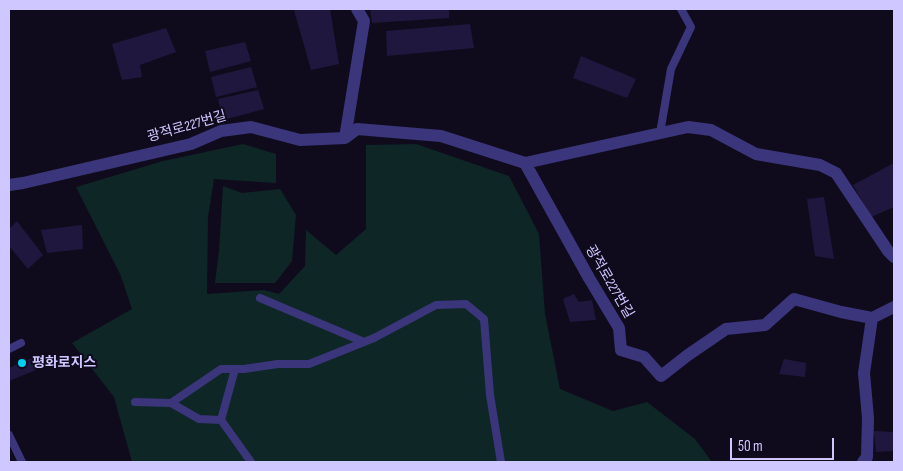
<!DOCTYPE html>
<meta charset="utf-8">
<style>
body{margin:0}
#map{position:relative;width:903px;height:471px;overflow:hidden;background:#0f0b1d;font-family:"Sofia Sans Condensed",sans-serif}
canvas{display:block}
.frame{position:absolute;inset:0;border:10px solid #cfc7ff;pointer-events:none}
.scale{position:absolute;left:730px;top:438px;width:104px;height:22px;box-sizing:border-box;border:2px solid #cfc7ff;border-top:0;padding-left:6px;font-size:15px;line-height:18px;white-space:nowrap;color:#cfc7ff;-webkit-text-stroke:4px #0f0b1d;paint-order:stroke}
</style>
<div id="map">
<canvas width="903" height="471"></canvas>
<div class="frame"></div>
<div class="scale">50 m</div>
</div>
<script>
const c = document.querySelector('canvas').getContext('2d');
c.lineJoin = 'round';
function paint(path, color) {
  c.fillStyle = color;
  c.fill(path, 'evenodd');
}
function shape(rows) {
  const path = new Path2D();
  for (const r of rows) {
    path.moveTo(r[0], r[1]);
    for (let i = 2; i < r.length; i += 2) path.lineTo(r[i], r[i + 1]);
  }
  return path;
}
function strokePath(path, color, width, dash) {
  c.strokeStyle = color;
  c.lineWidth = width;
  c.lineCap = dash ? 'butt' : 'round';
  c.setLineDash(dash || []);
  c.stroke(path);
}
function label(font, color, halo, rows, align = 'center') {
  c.font = font + ' "Sofia Sans Condensed","Noto Sans KR",sans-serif';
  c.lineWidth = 4;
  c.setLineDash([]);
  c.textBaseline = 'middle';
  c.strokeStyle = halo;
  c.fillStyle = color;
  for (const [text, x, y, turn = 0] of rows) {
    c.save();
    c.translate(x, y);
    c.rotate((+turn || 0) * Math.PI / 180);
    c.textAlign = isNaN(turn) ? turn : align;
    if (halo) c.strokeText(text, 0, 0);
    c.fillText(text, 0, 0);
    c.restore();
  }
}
paint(shape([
 [243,144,276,154,276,183,214,179,208,217,207,294,264,290,279,294,305,266,306,230,336,255,366,229,366,145,416,144,509,176,539,234,545,314,560,389,613,411,647,402,695,439,712,462,132,462,114,397,72,343,132,309,121,276,76,187,163,161],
 [223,186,242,193,280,189,296,215,292,261,275,283,215,283,219,251]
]), '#0e2626');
paint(shape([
 [298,9,330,9,339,64,311,70,294,10],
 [370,9,449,9,449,18,372,23],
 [470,24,474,48,387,56,386,31],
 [166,28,176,52,140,65,142,77,122,80,112,44],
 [245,42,251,61,210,72,205,51],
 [581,56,636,79,627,98,573,78],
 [251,67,257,87,216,97,211,77],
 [258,90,264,109,223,120,218,99],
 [894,163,894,207,871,217,853,185],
 [824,197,834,259,815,256,807,199],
 [17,221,43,255,28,269,9,246,9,229],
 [82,225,83,249,47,253,41,230],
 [574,294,579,302,592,300,596,320,570,322,563,299],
 [32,358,36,370,9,381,9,368],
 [784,359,806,363,805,377,779,374],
 [874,431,894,432,894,451,876,452]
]), '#20173e');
strokePath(shape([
 [660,133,671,69,691,27,681,9],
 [260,298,364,342],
 [9,349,21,343],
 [135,402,171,403,221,369,244,369,278,364,309,364,374,338,436,305,466,304,484,319,490,395,501,462],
 [171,403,199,419,221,420,251,462],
 [221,420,235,369],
 [9,435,22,462]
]), '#3b367c', 8);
strokePath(shape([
 [345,138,364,21,357,9],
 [525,163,589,278,619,328,621,350,644,357,661,376,688,355,726,329,765,325,794,299,841,312,872,318,894,307],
 [9,185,23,183,191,144,221,131,251,127,300,140,345,138,357,129,441,136,525,163,688,127,711,130,756,154,820,165,836,173,888,251,894,257],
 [863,462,867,457,868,418,864,373,872,318]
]), '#3b367c', 12);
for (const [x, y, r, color] of [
 [22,363,5,"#00d1f2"]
]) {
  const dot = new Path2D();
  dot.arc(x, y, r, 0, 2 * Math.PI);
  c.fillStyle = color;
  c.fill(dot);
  strokePath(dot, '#0f0b1d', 2);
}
label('14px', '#cfc7ff', '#0f0b1d', [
 ["광적로227번길",187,127,-16],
 ["광적로227번길",609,282,60]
]);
label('bold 14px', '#cfc7ff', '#0f0b1d', [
 ["평화로지스",32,363]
], 'left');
</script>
